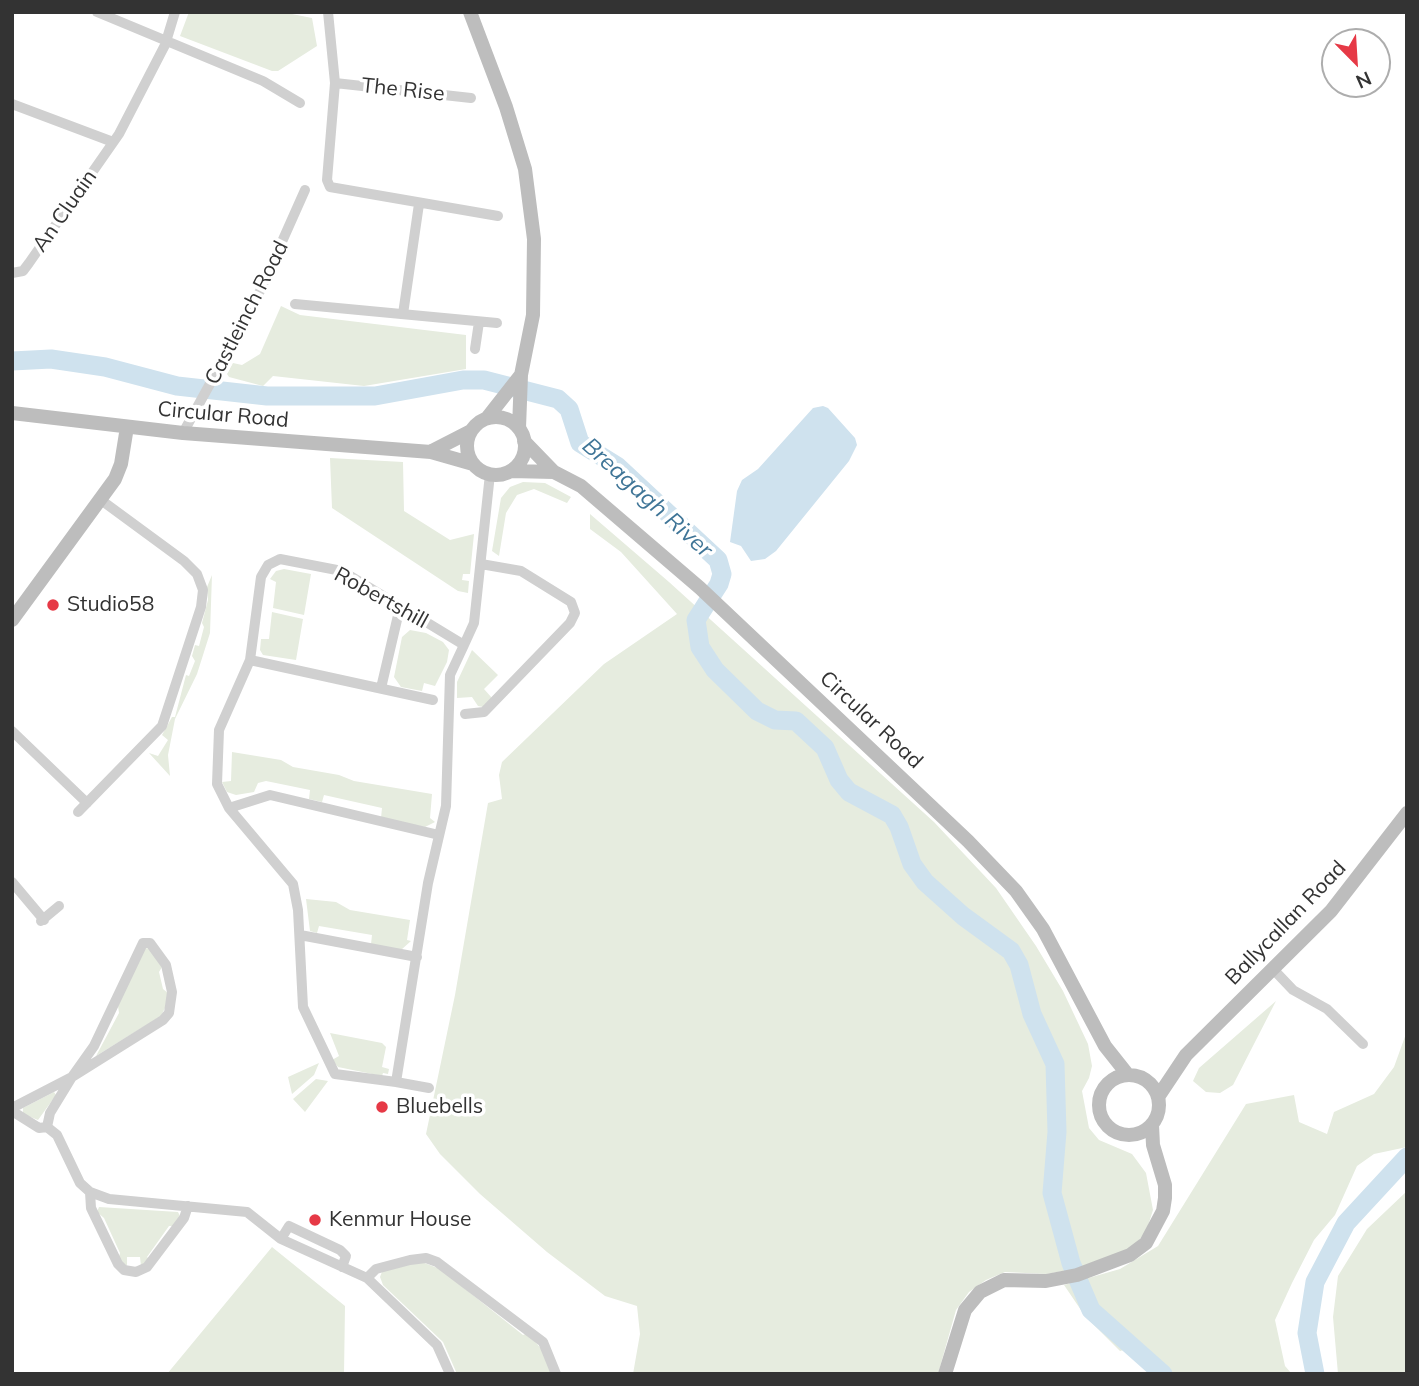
<!DOCTYPE html>
<style>
body{margin:0}
#map{position:relative;width:1419px;height:1386px;overflow:hidden;background:#fff;font-family:Mulish,sans-serif}
canvas{display:block}
.frame{position:absolute;inset:0;border:14px solid #333;pointer-events:none}
.north{position:absolute;left:1321px;top:28px;width:70px;height:70px;box-sizing:border-box;background:#fff;border:2px solid #adadad;border-radius:50%;rotate:156deg;font-size:19px;font-weight:700;line-height:28px;text-align:center;color:#333}
.north::after{content:'';display:block;margin:auto;width:24px;height:32px;background:#e63946;clip-path:polygon(50% 0,100% 100%,50% 72%,0 100%)}
</style>
<div id="map">
<canvas width="1419" height="1386"></canvas>
<div class="frame"></div>
<div class="north">N</div>
</div>
<script>
const c = document.querySelector('canvas').getContext('2d');
c.lineJoin = 'round';
function paint(path, color) {
  c.fillStyle = color;
  c.fill(path, 'evenodd');
}
function shape(rows) {
  const path = new Path2D();
  for (const r of rows) {
    if (r.length === 3) {
      path.moveTo(r[0] + r[2], r[1]);
      path.arc(r[0], r[1], r[2], 0, 2 * Math.PI);
      continue;
    }
    path.moveTo(r[0], r[1]);
    for (let i = 2; i < r.length; i += 2) path.lineTo(r[i], r[i + 1]);
  }
  return path;
}
function strokePath(path, color, width, dash) {
  c.strokeStyle = color;
  c.lineWidth = width;
  c.lineCap = dash ? 'butt' : 'round';
  c.setLineDash(dash || []);
  c.stroke(path);
}
function label(font, color, halo, rows, align = 'center') {
  c.font = font + ' Mulish,sans-serif';
  c.lineWidth = 7;
  c.setLineDash([]);
  c.textBaseline = 'middle';
  c.strokeStyle = halo;
  c.fillStyle = color;
  for (const [text, x, y, turn = 0] of rows) {
    c.save();
    c.translate(x, y);
    c.rotate((+turn || 0) * Math.PI / 180);
    c.textAlign = isNaN(turn) ? turn : align;
    if (halo) c.strokeText(text, 0, 0);
    c.fillText(text, 0, 0);
    c.restore();
  }
}
paint(shape([
 [189,12,282,12,312,18,317,46,278,71,272,71,180,36],
 [281,306,300,315,466,335,466,369,364,386,273,376,263,386,229,377,227,374,233,363,242,365,260,354],
 [330,458,403,462,404,511,450,540,474,534,470,574,463,574,462,580,469,581,468,593,458,591,332,508],
 [523,482,545,483,571,497,567,503,534,489,517,495,506,513,499,556,492,551,501,498,510,487],
 [590,514,669,582,934,822,996,888,1036,946,1063,991,1088,1044,1092,1066,1089,1078,1082,1091,1089,1128,1099,1140,1132,1154,1146,1173,1153,1210,1146,1232,1131,1249,1094,1265,1047,1274,1005,1272,986,1280,969,1292,956,1310,938,1374,633,1374,640,1334,637,1306,605,1296,547,1252,480,1194,440,1154,426,1134,455,995,488,803,502,799,499,775,502,762,604,664,677,614,621,552,590,529],
 [284,569,311,574,304,615,273,608,276,582,270,579,276,571],
 [212,575,210,633,197,674,175,719,168,755,170,776,149,753,158,756,168,740,162,735,172,717,175,717,186,675,189,676,195,661,192,656,195,645,199,646,204,627,202,623,208,600,207,587],
 [272,612,303,619,296,660,263,655,260,650,261,639,269,639],
 [410,630,426,633,443,642,449,650,447,662,435,686,424,683,422,691,401,687,394,677,402,637],
 [472,650,498,675,484,689,492,698,483,707,478,706,472,697,457,698,457,682],
 [232,752,281,760,293,767,339,775,354,781,432,794,430,818,435,822,425,827,381,818,382,808,324,795,322,802,309,799,310,790,266,781,258,783,254,792,236,795,227,792,222,782,231,781],
 [306,899,336,902,350,910,410,920,407,940,411,941,401,950,371,944,372,935,319,926,317,933,310,931],
 [147,948,152,951,162,967,159,972,163,989,168,993,165,1008,161,1016,96,1056,119,1013,118,1006,142,950],
 [1276,1001,1233,1085,1220,1093,1206,1092,1193,1081,1199,1068],
 [1407,1031,1407,1147,1374,1154,1357,1166,1335,1215,1314,1240,1292,1283,1275,1320,1285,1366,1292,1374,1162,1374,1160,1361,1134,1347,1120,1351,1085,1316,1064,1285,1120,1269,1158,1246,1246,1104,1294,1095,1299,1122,1327,1134,1334,1112,1374,1094,1394,1067],
 [330,1033,382,1043,386,1047,382,1067,389,1069,388,1074,383,1073,382,1076,338,1067,332,1060,339,1056],
 [319,1063,314,1075,292,1094,288,1077],
 [316,1079,328,1081,305,1112,293,1099],
 [54,1092,56,1095,38,1120,23,1114,23,1108],
 [1407,1191,1407,1374,1338,1374,1333,1317,1338,1276,1367,1229],
 [99,1207,178,1212,181,1218,175,1226,169,1226,147,1257,150,1260,141,1266,140,1257,127,1257,127,1266,118,1260,120,1253,104,1218,97,1212],
 [272,1247,345,1306,344,1374,167,1374],
 [422,1262,440,1269,523,1335,528,1333,543,1351,551,1374,457,1374,443,1342,383,1285,380,1277,383,1269]
]), '#e6ecdf');
paint(shape([
 [823,406,828,408,855,438,857,445,849,461,776,551,765,559,751,561,741,546,730,542,737,491,742,480,758,469,813,408]
]), '#cfe2ee');
strokePath(shape([
 [12,361,51,359,105,367,177,386,267,396,375,396,463,380,484,380,558,399,569,409,580,443,617,466,718,560,722,574,719,584,696,620,700,647,715,670,757,711,775,720,796,721,825,748,839,780,849,792,892,815,899,827,912,864,925,882,963,916,1011,951,1019,965,1032,1014,1055,1064,1057,1132,1052,1193,1071,1263,1091,1310,1163,1374],
 [1315,1374,1307,1333,1315,1282,1346,1223,1407,1157]
]), '#cfe2ee', 19);
strokePath(shape([
 [97,12,263,81,300,103],
 [328,12,335,83,327,180,330,187,498,216],
 [335,83,471,98],
 [12,104,113,142],
 [12,273,23,271,29,263,119,134,165,45,175,12],
 [295,304,497,323],
 [403,314,419,204],
 [475,349,479,322],
 [183,433,256,300,305,190],
 [464,645,342,571,280,559,268,565,261,577,250,660,219,730,217,784,229,808,293,884,298,910,303,1007,335,1074,396,1082,428,883,446,806,450,675,464,645,474,623,490,474],
 [250,660,433,700],
 [381,688,400,607],
 [465,714,484,712,570,623,575,613,571,602,521,571,481,564],
 [12,731,87,803],
 [229,808,270,795,439,835],
 [78,812,162,726,201,607,203,590,197,574,184,561,101,500],
 [12,882,44,920],
 [41,921,59,906],
 [300,935,417,957],
 [1273,969,1293,990,1327,1009,1363,1044],
 [396,1082,429,1088],
 [12,1108,72,1077,163,1020,169,1013,172,992,166,965,150,943,143,943,94,1046,72,1077,50,1113,47,1127],
 [12,1111,39,1128,47,1127],
 [47,1127,57,1135,80,1183,90,1192,91,1208,118,1264,124,1270,136,1272,147,1267,184,1218,188,1206],
 [90,1192,109,1199,247,1212,281,1239,367,1278,437,1345,450,1374],
 [281,1239,289,1226,340,1250,346,1256,342,1267],
 [367,1278,376,1269,410,1260,426,1258,437,1262,543,1342,556,1374]
]), '#d0d0d0', 10);
strokePath(shape([
 [470,12,506,107,525,169,534,239,533,315,521,375,519,428],
 [12,413,183,433,431,452,473,464],
 [496,446,29],
 [487,418,520,376],
 [524,441,554,472,581,486,700,588,968,841,1016,891,1043,929,1105,1046,1128,1075],
 [432,451,471,431],
 [511,471,554,472],
 [12,620,115,479,121,464,127,427],
 [1129,1105,30],
 [1158,1097,1186,1055,1331,911,1407,813],
 [945,1374,965,1310,980,1292,1004,1280,1046,1281,1077,1275,1130,1255,1146,1243,1163,1211,1165,1198,1165,1185,1153,1145,1152,1125]
]), '#bdbdbd', 14);
for (const [x, y, r, color] of [
 [53,605,7,"#e63946"],
 [382,1107,7,"#e63946"],
 [315,1220,7,"#e63946"]
]) {
  const dot = new Path2D();
  dot.arc(x, y, r, 0, 2 * Math.PI);
  c.fillStyle = color;
  c.fill(dot);
  strokePath(dot, '#fff', 2.5);
}
label('21px', '#333', '#fff', [
 ["The Rise",403,90,6],
 ["An Cluain",65,211,-55],
 ["Castleinch Road",247,313,-63],
 ["Circular Road",223,415,5],
 ["Robertshill",381,598,29],
 ["Circular Road",871,720,43],
 ["Ballycallan Road",1286,923,-46]
]);
label('21px', '#333', '#fff', [
 ["Studio58",67,605],
 ["Bluebells",396,1107],
 ["Kenmur House",329,1220]
], 'left');
label('italic 23px', '#3f7597', '#fff', [
 ["Breagagh River",647,498,42]
]);
</script>
